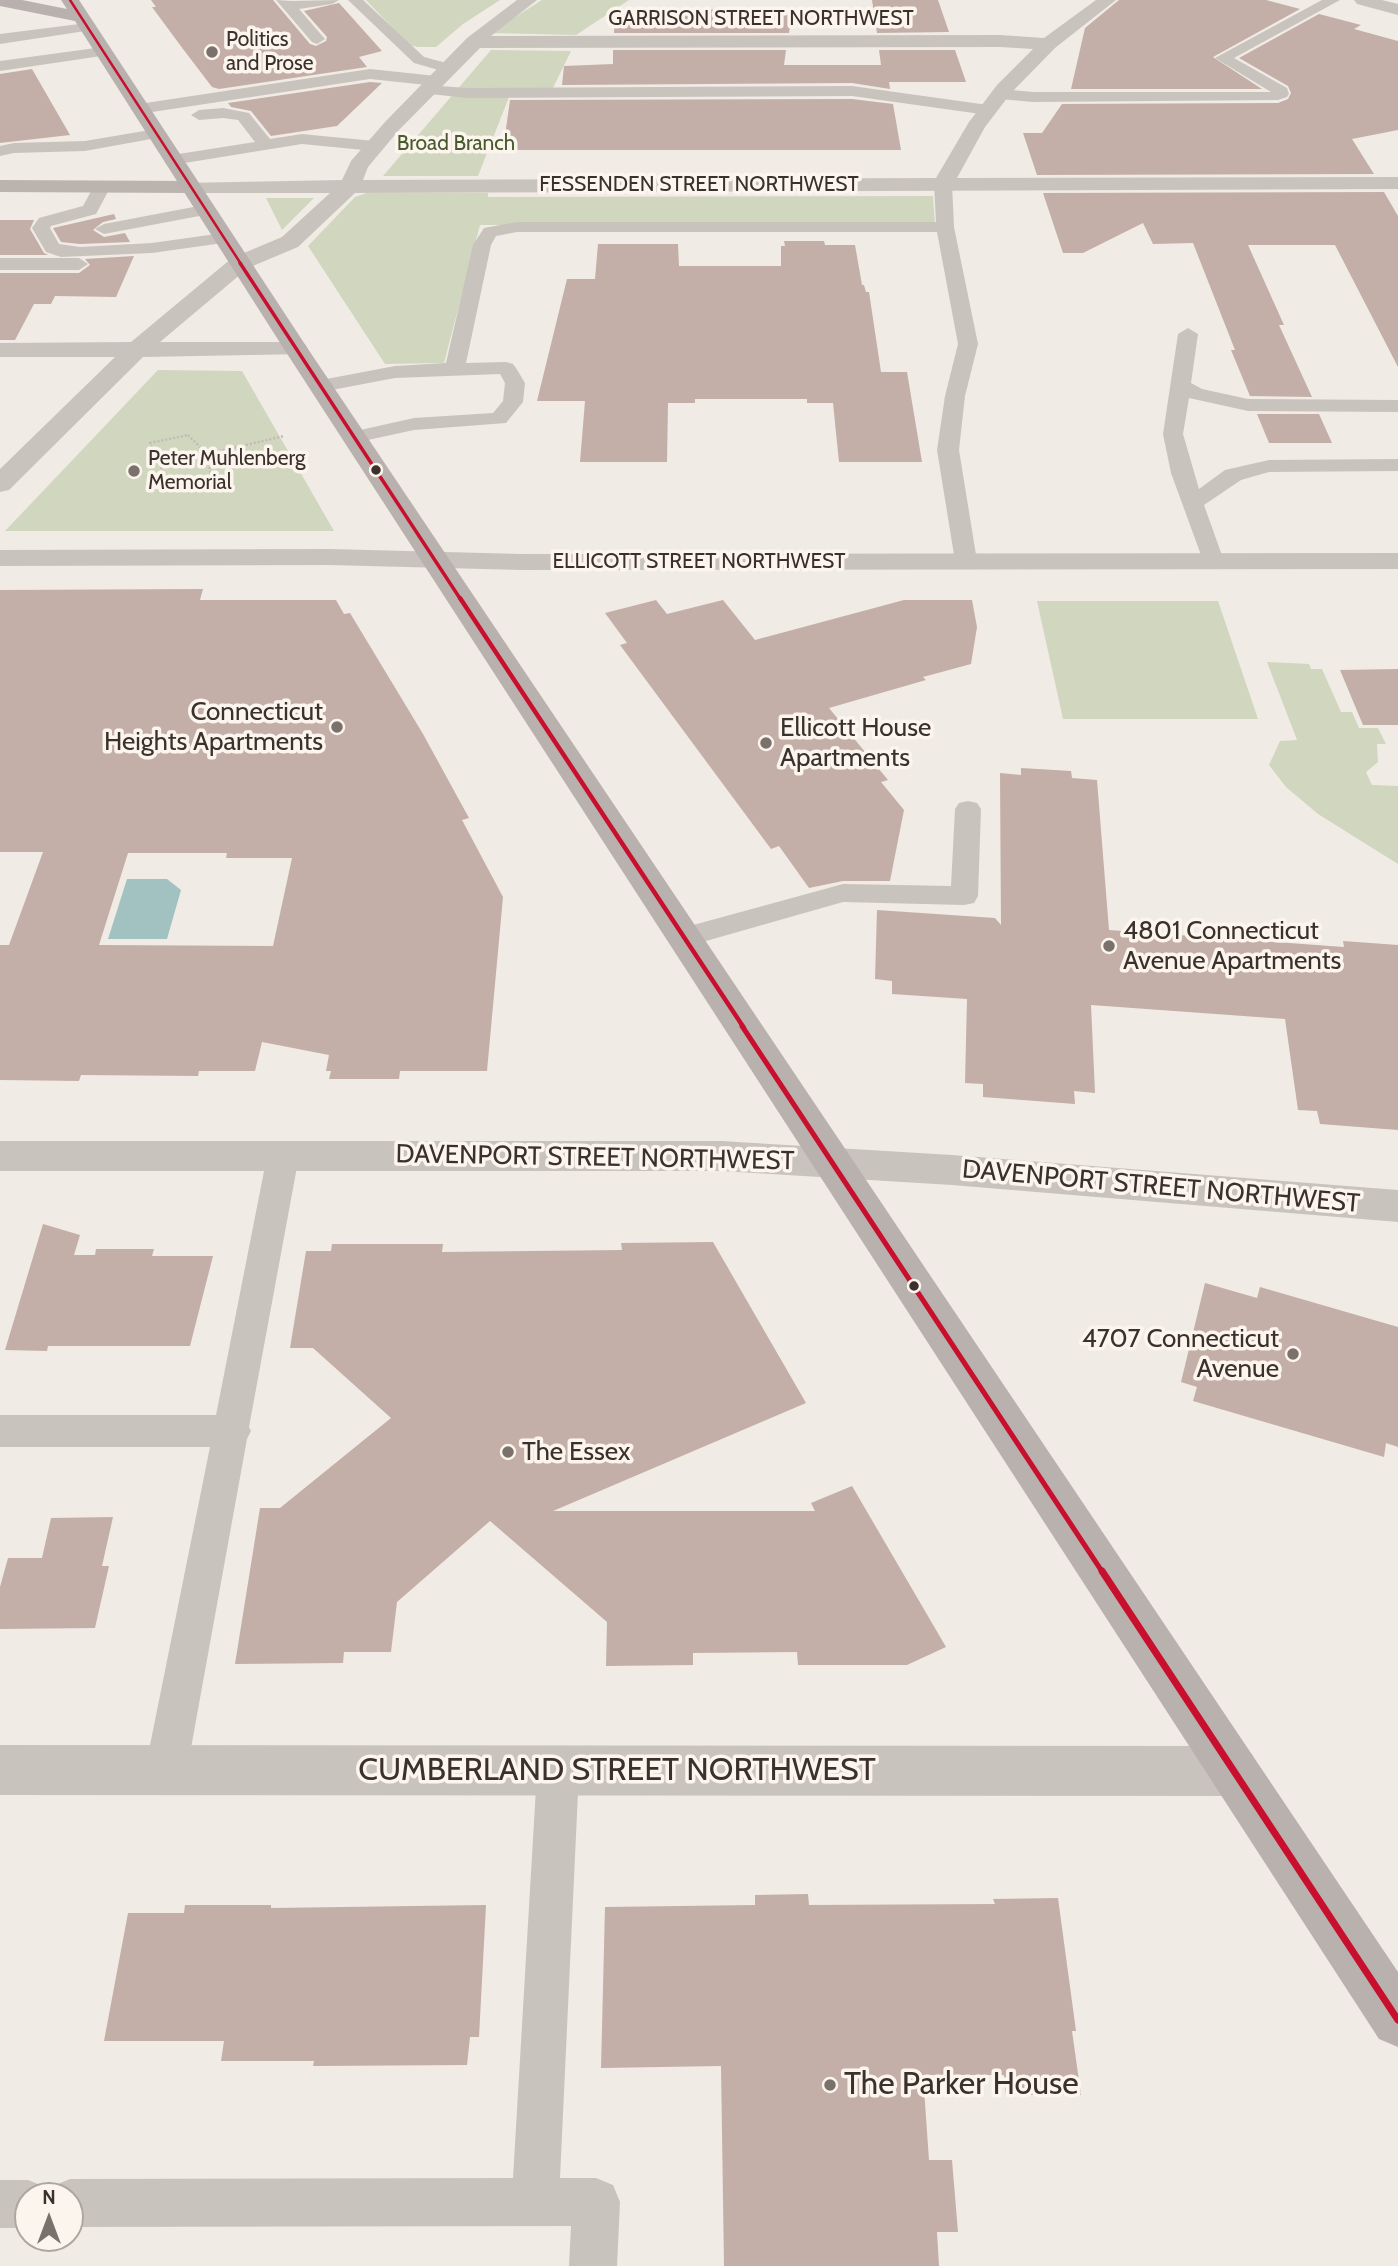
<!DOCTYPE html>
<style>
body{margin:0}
#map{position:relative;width:1398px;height:2266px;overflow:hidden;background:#f0ebe5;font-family:Cabin,sans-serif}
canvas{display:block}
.north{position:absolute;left:14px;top:2182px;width:70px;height:70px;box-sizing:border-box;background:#fbf5ee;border:2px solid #aea6a0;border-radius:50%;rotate:0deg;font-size:19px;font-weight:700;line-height:28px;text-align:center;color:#3b302b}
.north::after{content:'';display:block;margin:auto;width:24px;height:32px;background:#7a716c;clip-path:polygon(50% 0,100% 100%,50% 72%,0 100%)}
</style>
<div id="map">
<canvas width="1398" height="2266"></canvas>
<div class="north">N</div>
</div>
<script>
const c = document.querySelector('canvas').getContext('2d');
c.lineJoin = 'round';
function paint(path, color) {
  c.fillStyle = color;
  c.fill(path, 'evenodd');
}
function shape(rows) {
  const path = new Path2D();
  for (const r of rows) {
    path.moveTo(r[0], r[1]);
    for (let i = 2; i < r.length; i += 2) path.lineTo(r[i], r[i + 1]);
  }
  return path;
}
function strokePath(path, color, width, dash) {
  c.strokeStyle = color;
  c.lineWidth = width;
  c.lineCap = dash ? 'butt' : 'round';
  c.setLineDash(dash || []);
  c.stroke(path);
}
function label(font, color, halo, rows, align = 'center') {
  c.font = font + ' Cabin,sans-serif';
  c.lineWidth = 7;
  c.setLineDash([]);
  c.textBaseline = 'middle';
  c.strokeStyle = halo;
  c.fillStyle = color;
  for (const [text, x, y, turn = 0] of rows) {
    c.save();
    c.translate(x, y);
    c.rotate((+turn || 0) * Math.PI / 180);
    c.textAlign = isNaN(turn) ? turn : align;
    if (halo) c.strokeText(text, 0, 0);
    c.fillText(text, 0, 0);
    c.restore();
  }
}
paint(shape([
 [366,0,500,0,463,24,436,47,418,47,409,45],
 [542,0,629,0,576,35,490,33],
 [491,50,571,51,552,90,511,92,478,176,383,176],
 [367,193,488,193,488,197,933,196,935,225,480,225,444,363,385,364,308,246,355,197],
 [266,198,314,198,282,230],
 [158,370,242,371,334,531,5,531],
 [1037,601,1218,601,1258,719,1063,719],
 [1267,662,1309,664,1311,669,1322,669,1341,712,1352,712,1359,728,1378,728,1386,744,1377,744,1378,762,1366,772,1372,785,1398,786,1398,864,1318,814,1286,787,1269,765,1280,741,1297,740]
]), '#d1d6bf');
paint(shape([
 [127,879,167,879,181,890,167,939,108,939]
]), '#a1c2c1');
paint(shape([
 [151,0,273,0,310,44,316,46,326,41,327,37,304,11,339,3,382,51,359,57,367,67,219,89,212,87,183,49,152,7,156,7],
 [872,0,938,0,949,32,877,33],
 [1119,0,1266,0,1300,9,1213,57,1262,89,1071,89,1085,28],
 [793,9,789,33,614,33,615,12,633,12,633,10],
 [1319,14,1361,25,1354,29,1398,41,1398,130,1352,139,1374,174,1037,175,1023,133,1042,133,1062,104,1278,103,1288,99,1291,93,1288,86,1239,58],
 [613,50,786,50,784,65,881,65,879,50,955,50,966,82,889,82,890,89,852,83,562,85,564,66,613,64],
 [32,69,70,135,0,143,0,74],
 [370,82,382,83,337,126,271,136,251,111,231,107,228,103],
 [852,99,893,104,901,150,503,150,510,100],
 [1384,192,1398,216,1398,367,1335,245,1248,245,1284,325,1279,325,1312,397,1250,396,1231,350,1235,350,1193,243,1153,244,1143,223,1083,253,1063,253,1043,193],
 [114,214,116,219,103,222,93,230,104,237,125,233,130,242,80,244,61,242,53,228],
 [0,220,34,220,30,229,44,253,48,255,0,255],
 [784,241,824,241,825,245,855,245,862,285,864,285,866,292,869,292,881,372,907,372,922,462,839,462,833,403,807,403,807,399,695,399,695,403,668,403,667,462,580,462,585,401,537,401,567,279,595,279,598,244,678,244,679,266,781,266,781,246,785,246],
 [134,256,116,297,55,296,51,304,34,304,15,340,0,340,0,273,79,273,90,265,85,259],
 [1257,414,1319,414,1332,443,1269,443],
 [203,589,200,600,336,600,344,614,350,613,423,734,469,818,462,820,503,897,487,1071,400,1071,399,1079,329,1079,331,1071,326,1071,329,1055,262,1042,255,1071,199,1071,198,1076,81,1075,79,1081,0,1080,0,945,9,945,43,852,0,852,0,590],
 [128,853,227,853,226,858,292,858,273,946,99,945],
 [656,600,667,614,723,600,755,640,904,600,972,600,977,627,971,664,923,677,926,680,829,708,888,780,881,782,904,810,890,881,843,881,809,888,779,846,771,849,620,645,627,643,605,613],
 [1398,669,1398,725,1363,725,1340,670],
 [1021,768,1071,771,1072,778,1097,780,1109,930,1344,947,1343,941,1398,945,1398,1130,1320,1124,1317,1111,1298,1110,1285,1019,1091,1005,1095,1093,1074,1091,1075,1104,983,1097,983,1084,965,1083,967,999,892,994,892,981,875,979,877,910,995,918,1001,925,1000,773,1021,775],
 [43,1224,80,1235,74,1255,95,1255,96,1249,154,1249,152,1256,213,1256,190,1346,48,1346,47,1351,5,1350],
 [713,1242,806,1403,553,1511,815,1511,811,1503,852,1486,946,1647,907,1665,798,1665,797,1652,693,1653,693,1665,606,1666,607,1622,490,1521,397,1602,391,1652,344,1652,343,1663,235,1664,260,1508,280,1508,391,1418,313,1348,290,1348,306,1251,331,1251,332,1244,443,1244,442,1252,622,1250,621,1243],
 [1205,1283,1257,1298,1260,1287,1398,1327,1398,1447,1386,1443,1384,1457,1193,1401,1197,1387,1181,1382],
 [113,1517,102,1566,109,1566,95,1628,0,1629,0,1587,8,1558,42,1558,51,1518],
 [808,1894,809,1905,995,1904,993,1899,1058,1898,1076,2031,1072,2031,1081,2095,1006,2095,1004,2075,923,2075,929,2160,952,2160,958,2232,937,2232,939,2266,724,2266,721,2066,601,2068,605,1907,755,1905,755,1895],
 [185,1905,271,1905,271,1908,486,1905,479,2037,470,2037,467,2065,313,2066,314,2061,221,2061,224,2041,104,2041,128,1913,184,1913]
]), '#c3afa7');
strokePath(shape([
 [188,435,207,454,211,475,169,484,150,443,188,435],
 [207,454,284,436]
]), '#c2bbb6', 2.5, [2, 2]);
paint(shape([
 [276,0,292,1,339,0,332,4,299,9,325,39,317,44,312,42,276,0],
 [348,0,363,0,424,57,454,65,457,68,449,73,414,63,348,0],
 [1322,0,1340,0,1234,58,1287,88,1289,94,1287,97,1278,100,1033,102,1000,99,992,94,1000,89,1033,92,1271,92,1215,58,1322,0],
 [87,23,94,27,92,30,0,44,0,34,87,23],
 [103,47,111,52,108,55,0,71,0,61,103,47],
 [370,69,436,76,444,81,436,86,370,79,139,114,131,109,139,104,370,69],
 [427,85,467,88,852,86,988,105,996,110,988,115,852,96,467,98,421,93,419,90,427,85],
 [223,108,249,113,270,139,302,134,374,141,382,146,374,151,302,144,172,165,166,164,164,160,172,155,255,142,238,120,223,118,199,120,191,115,199,110,223,108],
 [156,129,162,131,164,134,162,137,85,151,14,153,0,156,0,146,14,143,85,141,156,129],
 [943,179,952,184,954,227,978,344,965,396,959,450,977,561,974,566,966,568,958,566,955,561,937,450,945,396,958,344,937,232,517,232,496,236,491,245,466,363,506,362,513,364,516,368,525,383,523,402,506,423,414,430,354,443,347,441,343,437,347,433,414,418,493,413,503,401,505,383,500,374,395,378,321,392,314,390,311,386,314,382,321,380,395,366,446,363,473,245,484,228,517,222,936,222,934,184,943,179],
 [102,181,111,186,96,214,51,226,50,228,59,244,80,247,152,243,223,233,232,238,223,243,152,253,61,257,46,252,32,228,39,218,83,206,96,182,102,181],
 [204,205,210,206,213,210,210,214,104,234,95,229,104,224,204,205],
 [0,258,79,258,88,264,79,270,0,270,0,258],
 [1188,328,1198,334,1191,383,1202,389,1248,399,1398,400,1398,412,1248,411,1189,398,1183,434,1199,489,1225,470,1269,460,1398,459,1398,471,1269,472,1241,480,1204,505,1224,561,1221,566,1205,566,1171,473,1163,434,1178,334,1188,328],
 [968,801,977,803,981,809,978,896,974,903,964,905,843,902,685,947,675,944,671,937,675,930,843,884,951,886,955,809,959,803,968,801],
 [283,1144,294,1147,299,1156,249,1427,251,1431,247,1439,187,1770,181,1784,166,1790,151,1784,145,1770,210,1447,0,1447,0,1415,216,1415,267,1156,272,1147,283,1144],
 [558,1751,573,1757,579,1771,560,2178,596,2178,613,2185,620,2202,617,2266,569,2266,571,2226,70,2227,70,2196,49,2196,53,2186,70,2179,513,2178,537,1771,543,1757,558,1751],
 [0,2180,28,2180,45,2187,48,2196,28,2196,28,2228,0,2228,0,2180]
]), '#c9c3be');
paint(shape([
 [517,0,537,0,491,36,1000,35,1044,38,1096,0,1116,0,1055,48,1011,93,985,127,957,178,1398,177,1398,189,355,193,298,247,248,268,160,342,296,342,305,344,308,349,305,354,143,357,9,490,0,492,0,469,115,357,0,357,0,343,131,342,232,258,282,237,330,193,189,193,182,191,178,187,182,183,342,180,351,161,385,122,467,38,517,0],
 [1000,47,1033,49,997,85,969,122,936,178,363,180,368,167,399,130,480,48,1000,47],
 [1354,0,1382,0,1398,4,1398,15,1357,4,1354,0],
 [329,549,522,554,1398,553,1398,569,522,570,329,565,0,566,0,550,329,549],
 [0,1141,721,1141,952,1155,1398,1190,1398,1222,952,1185,721,1171,0,1171,0,1141],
 [0,1745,1234,1746,1252,1754,1259,1771,1252,1788,1234,1796,0,1795,0,1745]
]), '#c9c3be');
paint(shape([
 [0,180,189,181,196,183,200,187,196,191,189,193,0,192,0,180]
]), '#bab3ae');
paint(shape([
 [0,0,22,0,67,9,61,0,79,0,308,349,1398,1972,1398,2047,1379,2039,284,349,75,21,0,6,0,0]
]), '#b8b1ad');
strokePath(shape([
 [70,0,241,264]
]), '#c8102e', 2.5);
strokePath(shape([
 [240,263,461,600]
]), '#c8102e', 3.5);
strokePath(shape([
 [460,598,744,1028]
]), '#c8102e', 4.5);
strokePath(shape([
 [742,1026,1103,1573]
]), '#c8102e', 5);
strokePath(shape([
 [1102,1571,1398,2020]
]), '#c8102e', 7);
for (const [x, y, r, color] of [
 [212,52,7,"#7a716c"],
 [376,470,6,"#3b302b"],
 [134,471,7,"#7a716c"],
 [337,727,7,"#7a716c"],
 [766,743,7,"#7a716c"],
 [1109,946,7,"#7a716c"],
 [914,1286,6,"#3b302b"],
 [1293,1354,7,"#7a716c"],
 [508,1452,7,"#7a716c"],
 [830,2085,7,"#7a716c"]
]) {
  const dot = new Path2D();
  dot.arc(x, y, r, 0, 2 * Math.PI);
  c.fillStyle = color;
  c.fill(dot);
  strokePath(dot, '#fbf5ee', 2.5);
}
label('21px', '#3b302b', '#fbf5ee', [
 ["GARRISON STREET NORTHWEST",761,19],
 ["FESSENDEN STREET NORTHWEST",699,185],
 ["ELLICOTT STREET NORTHWEST",699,562]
]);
label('21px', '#3b302b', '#fbf5ee', [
 ["Politics",226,40],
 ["and Prose",226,64],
 ["Peter Muhlenberg",148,459],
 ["Memorial",148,483]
], 'left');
label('21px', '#4a5a2e', '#fbf5ee', [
 ["Broad Branch",456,144]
]);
label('26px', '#3b302b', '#fbf5ee', [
 ["Connecticut",323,712,"right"],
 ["Heights Apartments",323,742,"right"],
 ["Ellicott House",780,728],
 ["Apartments",780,758],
 ["4801 Connecticut",1123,931],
 ["Avenue Apartments",1123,961],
 ["4707 Connecticut",1279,1339,"right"],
 ["Avenue",1279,1369,"right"],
 ["The Essex",522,1452]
], 'left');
label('26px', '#3b302b', '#fbf5ee', [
 ["DAVENPORT STREET NORTHWEST",595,1158,1],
 ["DAVENPORT STREET NORTHWEST",1161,1187,5]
]);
label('32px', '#3b302b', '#fbf5ee', [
 ["CUMBERLAND STREET NORTHWEST",617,1771]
]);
label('32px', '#3b302b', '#fbf5ee', [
 ["The Parker House",844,2085]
], 'left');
</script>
